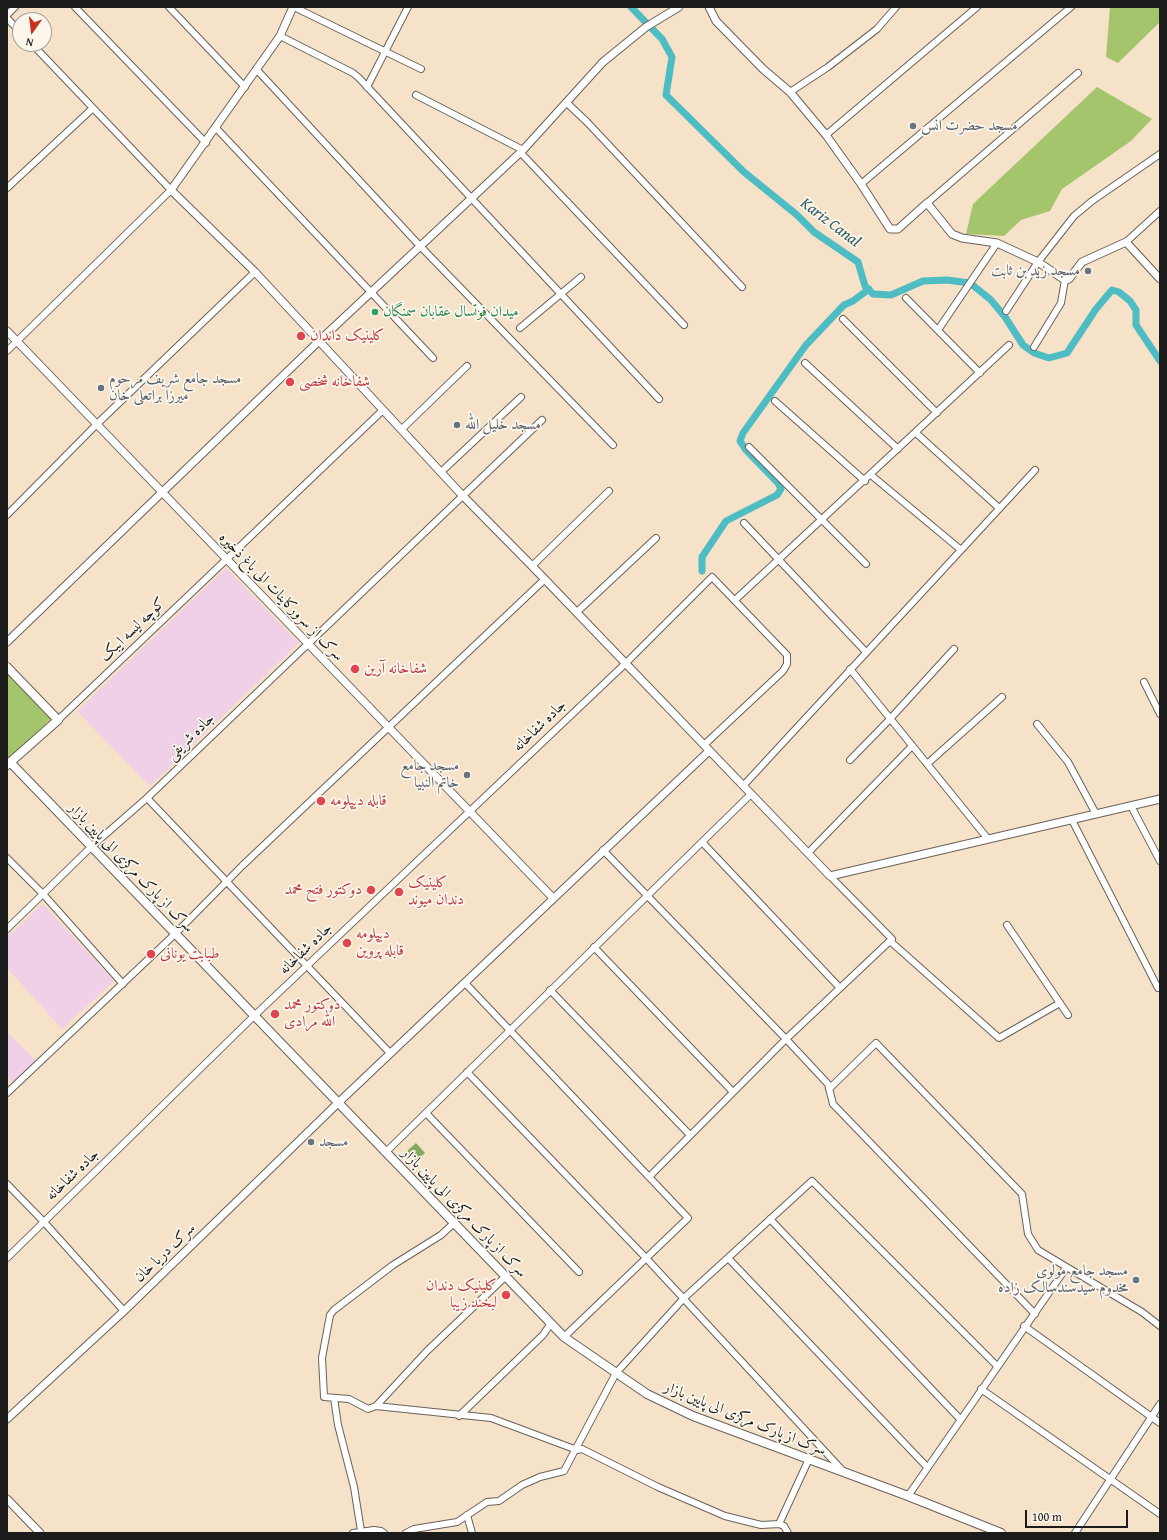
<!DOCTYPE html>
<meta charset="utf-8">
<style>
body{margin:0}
#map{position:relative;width:1167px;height:1540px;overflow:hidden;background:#f6e2c9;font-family:"Gentium Book Plus",serif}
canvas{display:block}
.frame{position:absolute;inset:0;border:8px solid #1c1c1c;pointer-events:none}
.north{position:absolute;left:12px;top:12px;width:40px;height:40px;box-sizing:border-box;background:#fbf7ec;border:1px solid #a29f99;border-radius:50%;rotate:194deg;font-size:11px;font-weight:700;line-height:16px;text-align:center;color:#1c1c1c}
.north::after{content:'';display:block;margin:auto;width:14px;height:18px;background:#c8321e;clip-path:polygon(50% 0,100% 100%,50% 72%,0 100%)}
.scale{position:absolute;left:1025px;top:1510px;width:103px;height:18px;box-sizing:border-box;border:2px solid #1c1c1c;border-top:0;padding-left:5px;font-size:12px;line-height:14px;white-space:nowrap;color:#1c1c1c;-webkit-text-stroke:3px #fbf7ec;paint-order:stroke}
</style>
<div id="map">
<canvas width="1167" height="1540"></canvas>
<div class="frame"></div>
<div class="north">N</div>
<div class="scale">100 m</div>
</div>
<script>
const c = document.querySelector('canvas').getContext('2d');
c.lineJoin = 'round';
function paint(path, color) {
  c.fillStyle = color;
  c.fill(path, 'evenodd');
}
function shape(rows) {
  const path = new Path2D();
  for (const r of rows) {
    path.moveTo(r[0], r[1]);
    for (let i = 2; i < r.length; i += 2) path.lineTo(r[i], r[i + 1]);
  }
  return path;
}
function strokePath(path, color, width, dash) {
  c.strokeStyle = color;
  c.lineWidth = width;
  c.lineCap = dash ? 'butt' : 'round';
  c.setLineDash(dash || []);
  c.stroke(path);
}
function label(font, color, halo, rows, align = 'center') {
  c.font = font + ' "Gentium Book Plus",Amiri,serif';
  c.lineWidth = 3.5;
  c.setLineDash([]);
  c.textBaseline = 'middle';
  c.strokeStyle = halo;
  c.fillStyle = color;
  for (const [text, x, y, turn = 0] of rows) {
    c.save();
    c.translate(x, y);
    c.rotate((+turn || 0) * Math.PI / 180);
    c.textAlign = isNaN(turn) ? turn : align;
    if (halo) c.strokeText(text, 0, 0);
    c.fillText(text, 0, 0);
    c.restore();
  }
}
paint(shape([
 [226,568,299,643,150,786,77,711],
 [43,904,114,981,62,1029,7,968,7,937],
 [7,1032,36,1061,14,1083,7,1076]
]), '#efd0e6');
paint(shape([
 [1110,7,1160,7,1160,22,1118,63,1106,57],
 [1097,87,1152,119,1131,141,1062,189,1050,211,1021,220,1004,236,966,234,973,204],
 [7,670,52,718,7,760]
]), '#a5c56d');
paint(shape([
 [416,1143,425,1153,416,1161,407,1151]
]), '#84aa60');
strokePath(shape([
 [631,7,662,39,672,57,666,95,744,172,797,215,814,232,858,262,865,286,873,294,891,295,923,281,947,280,970,283,991,300,1005,317,1023,345,1034,353,1049,358,1067,353,1096,309,1112,290,1119,292,1130,301,1136,310,1136,325,1160,361],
 [702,571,702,557,726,521,777,495,781,489,778,483,746,450,740,441,743,433,806,345,844,305,853,301,869,289]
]), '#4ebdc3', 7);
const minor = shape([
 [75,7,206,143],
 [169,7,245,87],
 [294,7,421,69],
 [7,15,15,7],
 [7,18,20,32],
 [280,36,353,73,359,78,659,399],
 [257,70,420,246,613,445],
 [367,87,408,7],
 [790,92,828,67,877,29,896,7],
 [416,95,523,150],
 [567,103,587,122,742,287],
 [216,128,433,358],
 [826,135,977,7],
 [520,152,684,325],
 [861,184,1071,7],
 [7,188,93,108],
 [927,203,1078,73],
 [1126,242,1160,211],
 [906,298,980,373],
 [1006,311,1038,262,1074,216,1092,201,1160,154],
 [843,319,937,413],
 [520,328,581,277],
 [938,330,997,243],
 [1034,347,1061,303,1065,280],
 [7,351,171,190,32,44],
 [805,363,898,449],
 [775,401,865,481],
 [402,429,467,366],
 [916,433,999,508],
 [749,447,866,564],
 [441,472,521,397],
 [871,475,961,550],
 [7,515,97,424,255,272],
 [744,523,866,652],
 [532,566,609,491],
 [735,600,1009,345],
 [577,612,656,538],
 [850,669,988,839],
 [1144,682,1160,714],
 [58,720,383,410],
 [1037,724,1068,762,1096,814],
 [850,760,890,719,954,649],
 [927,764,1002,697],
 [743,786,1035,470],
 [147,798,390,1053],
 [1131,806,1160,861],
 [1072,820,1158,988],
 [702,842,840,988],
 [603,850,786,1039,828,1084,833,1104,1035,1314],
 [808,853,912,746],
 [7,858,43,894,123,984],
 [1007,925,1068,1015],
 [7,929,91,847,147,798,542,420],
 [890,941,999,1038,1060,1003],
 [594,947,733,1092],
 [465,983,688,1218,564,1337],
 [550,990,690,1135],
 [467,1072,646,1258,843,1471],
 [829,1089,876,1043,1022,1194,1028,1234,1038,1250,1142,1312,1160,1326],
 [7,1093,175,934,242,866,545,579],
 [426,1113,579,1272],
 [386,1152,751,794],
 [649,1177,786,1039,892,939,830,876],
 [7,1184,44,1222,124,1311],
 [770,1219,960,1419],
 [454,1223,441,1235,393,1265,334,1310,330,1315,322,1358,324,1397,349,1399,368,1409,376,1406,491,1418,577,1450,582,1449,658,1487,725,1516,761,1525,779,1524,784,1526,788,1533],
 [7,1258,254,1016,626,663,712,577,787,655,787,664,783,671,704,745],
 [728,1258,927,1467],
 [1024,1326,1160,1423],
 [981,1389,1160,1514],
 [334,1398,338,1425,354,1487,361,1531],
 [376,1406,427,1351,506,1276],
 [459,1416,543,1335,551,1323],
 [908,1496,1066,1268],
 [467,1515,472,1533],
 [779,1524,809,1459],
 [353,1533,374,1530,381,1531,384,1533],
 [406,1533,414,1529,457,1522,487,1502,499,1501,522,1485,540,1477,564,1471,616,1373,684,1298,812,1181,997,1366],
 [1075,1533,1160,1404]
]);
const tertiary = shape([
 [293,7,280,36,171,190,255,272,462,495,532,566,830,876,1160,799],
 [709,7,716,21,763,69,790,92,826,135,861,184,890,229,898,229,927,203,952,234,962,238,997,243,1038,262,1065,280,1069,279,1082,262,1126,242,1160,279],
 [7,331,553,898],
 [7,642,319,341,523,150,603,62,646,27,679,7],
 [7,1419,124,1311,338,1103,709,751],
 [7,1499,40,1533]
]);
const secondary = shape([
 [7,667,58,720,7,765],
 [10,762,564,1337,647,1394,693,1416,908,1496,1001,1533]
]);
strokePath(minor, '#686159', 8);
strokePath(tertiary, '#686159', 9);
strokePath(secondary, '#686159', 10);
strokePath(minor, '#fff', 6);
strokePath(tertiary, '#fff', 7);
strokePath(secondary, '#fff', 8);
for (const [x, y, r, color] of [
 [913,126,4,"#6b7280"],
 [1088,271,4,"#6b7280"],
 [375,312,4,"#2e9e5b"],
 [301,336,5,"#e0444e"],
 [290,382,5,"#e0444e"],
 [101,388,4,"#6b7280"],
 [457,425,4,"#6b7280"],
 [355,669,5,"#e0444e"],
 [467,775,4,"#6b7280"],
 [321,801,5,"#e0444e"],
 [371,890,5,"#e0444e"],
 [399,892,5,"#e0444e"],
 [347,943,5,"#e0444e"],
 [151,954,5,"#e0444e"],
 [275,1014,5,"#e0444e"],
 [311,1142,4,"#6b7280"],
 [1136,1280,4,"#6b7280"],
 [506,1295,5,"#e0444e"]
]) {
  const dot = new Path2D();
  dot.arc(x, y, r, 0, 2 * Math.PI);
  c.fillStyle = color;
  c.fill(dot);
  strokePath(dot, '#fbf7ec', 1.5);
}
label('15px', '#5b616d', '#fbf7ec', [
 ["مسجد حضرت انس",921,126],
 ["مسجد زید بن ثابت",1080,271,"right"],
 ["مسجد جامع شریف مرحوم",109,379],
 ["میرزا براتعلی خان",109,396],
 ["مسجد خلیل الله",465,425],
 ["مسجد جامع",459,766,"right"],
 ["خاتم النبیا",459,783,"right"],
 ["مسجد",319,1142],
 ["مسجد جامع مولوی",1128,1271,"right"],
 ["مخدوم سیدسندسالک زاده",1128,1288,"right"]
], 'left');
label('15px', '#27864d', '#fbf7ec', [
 ["میدان فوتسال عقابان سمنگان",383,312]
], 'left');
label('15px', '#be3a42', '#fbf7ec', [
 ["کلینیک داندان",310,336],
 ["شفاخانه شخصی",299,382],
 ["شفاخانه آرین",364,669],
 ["قابله دیپلومه",330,801],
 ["کلینیک",408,883],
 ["دندان میوند",408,900],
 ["دوکتور فتح محمد",362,890,"right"],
 ["دیپلومه",356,934],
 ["قابله پروین",356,951],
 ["طبابت یونانی",160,954],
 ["دوکتور محمد",284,1005],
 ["الله مرادی",284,1022],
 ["کلینیک دندان",497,1286,"right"],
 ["لبخند زیبا",497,1303,"right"]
], 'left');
label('15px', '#1c1c1c', '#fbf7ec', [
 ["سرک از سرورکاینات الی باغ ذخیره",281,597,46],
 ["کوچه لیسه ایبک",133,630,-44],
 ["جاده شفاخانه",540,726,-44],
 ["جاده شریفی",191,737,-44],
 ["سرک از پارک مرکزی الی پایین بازار",131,868,46],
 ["جاده شفاخانه",306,949,-44],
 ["جاده شفاخانه",73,1175,-44],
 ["سرک از پارک مرکزی الی پایین بازار",464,1213,46],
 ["سرک دریا خان",165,1253,-44],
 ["سرک از پارک مرکزی الی پایین بازار",745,1419,22]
]);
label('italic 16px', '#305c5f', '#fbf7ec', [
 ["Kariz Canal",830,223,37]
]);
</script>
